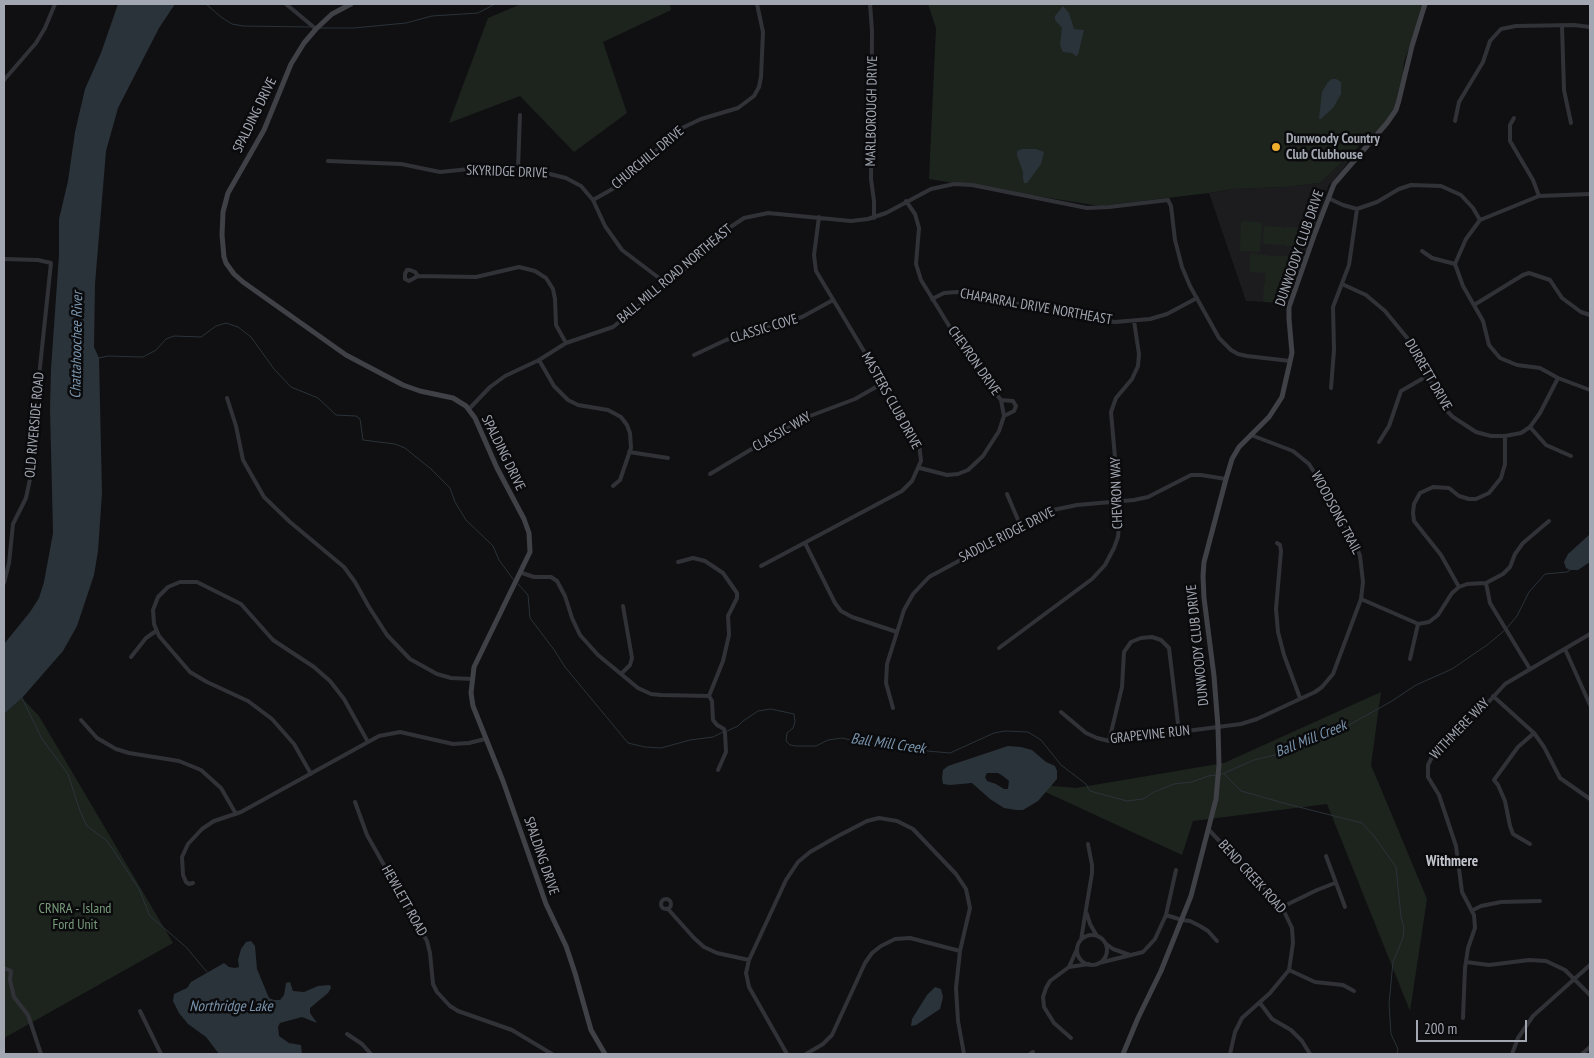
<!DOCTYPE html>
<style>
body{margin:0}
#map{position:relative;width:1594px;height:1058px;overflow:hidden;background:#101012;font-family:"PT Sans Narrow",sans-serif}
canvas{display:block}
.frame{position:absolute;inset:0;border:5px solid #a2a7b2;pointer-events:none}
.scale{position:absolute;left:1416px;top:1020px;width:111px;height:22px;box-sizing:border-box;border:2px solid #a2a7b2;border-top:0;padding-left:6px;font-size:15px;line-height:18px;white-space:nowrap;color:#a2a7b2;-webkit-text-stroke:4px #0b0b0d;paint-order:stroke}
</style>
<div id="map">
<canvas width="1594" height="1058"></canvas>
<div class="frame"></div>
<div class="scale">200 m</div>
</div>
<script>
const c = document.querySelector('canvas').getContext('2d');
c.lineJoin = 'round';
function paint(path, color) {
  c.fillStyle = color;
  c.fill(path, 'evenodd');
}
function shape(rows) {
  const path = new Path2D();
  for (const r of rows) {
    if (r.length === 3) {
      path.moveTo(r[0] + r[2], r[1]);
      path.arc(r[0], r[1], r[2], 0, 2 * Math.PI);
      continue;
    }
    path.moveTo(r[0], r[1]);
    for (let i = 2; i < r.length; i += 2) path.lineTo(r[i], r[i + 1]);
  }
  return path;
}
function strokePath(path, color, width, dash) {
  c.strokeStyle = color;
  c.lineWidth = width;
  c.lineCap = dash ? 'butt' : 'round';
  c.setLineDash(dash || []);
  c.stroke(path);
}
function label(font, color, halo, rows, align = 'center') {
  c.font = font + ' "PT Sans Narrow",sans-serif';
  c.lineWidth = 5;
  c.setLineDash([]);
  c.textBaseline = 'middle';
  c.strokeStyle = halo;
  c.fillStyle = color;
  for (const [text, x, y, turn = 0] of rows) {
    c.save();
    c.translate(x, y);
    c.rotate((+turn || 0) * Math.PI / 180);
    c.textAlign = isNaN(turn) ? turn : align;
    if (halo) c.strokeText(text, 0, 0);
    c.fillText(text, 0, 0);
    c.restore();
  }
}
paint(shape([
 [1358,147,1343,169,1328,186,1307,257,1287,303,1246,301,1209,193,1232,189,1285,187,1320,183]
]), '#1c1c1f');
paint(shape([
 [521,4,670,4,671,10,603,42,627,113,574,152,520,96,449,123,488,18],
 [928,4,1425,4,1404,62,1401,103,1377,135,1358,147,1320,183,1285,187,1232,189,1209,193,1100,206,929,179,936,28],
 [1243,221,1260,222,1262,224,1260,251,1259,252,1241,251,1240,249,1241,222],
 [1266,226,1283,227,1285,229,1287,227,1304,228,1305,230,1304,245,1303,247,1285,246,1284,244,1282,245,1265,244,1263,242,1264,228],
 [1252,253,1271,256,1290,256,1291,257,1290,272,1283,274,1285,276,1285,283,1283,285,1284,287,1283,302,1282,303,1264,302,1263,300,1264,286,1265,284,1265,275,1266,273,1251,272,1250,270,1250,255],
 [1381,692,1371,765,1427,899,1410,1011,1327,804,1193,821,1182,855,1028,784,1076,788,1224,763],
 [22,698,39,716,173,943,4,1038,4,714]
]), '#1d241e');
paint(shape([
 [118,4,175,4,159,28,118,108,106,151,95,284,94,347,99,358,102,493,98,551,94,575,77,626,63,651,22,698,4,714,4,644,30,612,39,598,44,582,53,533,50,409,51,369,59,255,59,219,68,181,75,132,85,89,101,53],
 [1063,6,1069,13,1074,29,1084,30,1078,55,1076,56,1072,53,1063,52,1060,45,1062,28,1055,20,1055,16],
 [1332,79,1336,79,1341,82,1341,94,1333,108,1321,119,1319,119,1322,92,1328,82],
 [1022,149,1036,149,1044,152,1041,164,1027,183,1024,183,1023,179,1023,172,1017,155,1017,151],
 [1590,534,1590,562,1578,570,1570,570,1566,568,1564,562,1568,554],
 [1008,746,1021,747,1032,750,1046,762,1055,766,1057,771,1057,779,1038,801,1023,810,1016,810,1004,808,990,799,972,783,950,785,943,784,942,778,943,770,948,766],
 [987,773,998,773,1003,776,1009,781,1008,789,1004,789,996,784,987,781,985,777],
 [251,941,255,946,257,969,269,998,274,1000,280,1000,284,995,286,983,290,982,293,991,304,992,318,986,330,985,331,988,328,993,310,1008,310,1013,317,1023,302,1017,280,1023,278,1027,279,1036,289,1043,301,1045,302,1054,219,1054,206,1037,188,1024,179,1013,173,1001,174,994,187,988,191,982,224,963,229,967,235,968,239,967,238,960,241,949,246,942],
 [935,987,941,989,943,997,940,1009,916,1025,911,1026,912,1019,927,995]
]), '#2a333a');
strokePath(shape([
 [206,4,221,17,232,24,243,26,311,27],
 [320,28,354,28,406,23,432,16,478,13,495,4],
 [99,358,108,356,143,357,156,350,166,339,174,336,201,337,216,326,226,323,238,327,251,337,274,369,291,387,318,398,336,415,356,416,360,419,363,440,395,444,405,448,431,469,450,488,455,502,466,520,493,546,499,560,513,579],
 [518,584,528,595,530,618,555,651,565,667,628,743,645,747,661,748,690,740,713,737,723,732],
 [1507,628,1517,616,1529,592,1545,574,1567,572,1570,570],
 [22,698,42,739,68,774,80,811,87,826,106,840,114,851,139,889,150,916,186,947,207,972],
 [727,731,738,726,743,721,758,711,771,709,794,714,795,722,793,728,787,733,786,741,790,745,796,746,816,746,828,740,842,738,863,743,896,744,916,750,950,753,994,733,1005,731,1028,732,1041,740,1061,765,1086,784,1090,791,1127,801,1143,799,1154,792,1174,784,1192,782,1208,776,1216,775],
 [1224,774,1241,791,1287,804,1362,823,1374,836,1396,867,1401,917,1404,928,1403,938,1393,962,1389,1004,1391,1034,1398,1049,1397,1054],
 [1220,775,1254,760,1287,752,1349,725,1392,701,1416,685,1452,669,1487,645,1504,631]
]), '#2a333a', 1);
strokePath(shape([
 [286,4,316,29],
 [870,4,872,31,871,179,874,201,874,218],
 [1562,26,1564,90,1571,123],
 [4,80,36,43,45,28,55,4],
 [1514,118,1510,125,1510,141,1533,180,1539,196],
 [1455,121,1459,102,1483,62,1490,41,1501,29,1516,26,1574,25,1590,27],
 [328,161,401,164,440,172,479,168,534,170,566,178,581,186,593,200,605,226,622,250,667,284],
 [518,169,520,115],
 [1590,194,1539,196,1485,218,1480,220,1466,239,1455,264,1463,286,1483,321,1489,345,1500,358,1517,365,1540,368,1558,378,1590,390],
 [1328,198,1343,205,1357,209,1377,202,1399,189,1411,185,1441,186,1461,195,1473,208,1480,220],
 [593,200,623,183,668,139,682,128,701,119,738,108,754,96,759,87,761,77,763,32,757,4],
 [906,201,915,214,919,228,916,264,921,280,970,360,1001,400,1004,416,999,431,983,456,968,470,958,474,947,475,920,468],
 [1422,251,1432,258,1455,264],
 [4,259,38,260,51,263,35,414,30,479,26,498,13,524,9,563,4,583],
 [418,276,415,272,410,270,407,270,405,274,405,279,409,281,418,276,476,277,519,267,535,271,546,278,553,289,555,299,556,325,566,343],
 [1342,284,1366,295,1385,311,1408,339,1445,409,1453,417,1476,432,1491,436,1505,436,1521,433,1530,427,1540,413,1558,378],
 [932,299,944,293,957,292,1099,320,1115,322,1150,319,1167,314,1197,298],
 [1474,305,1523,275,1529,273,1550,280,1562,298,1581,312,1590,315],
 [694,355,726,340,802,317,833,300],
 [539,360,554,386,568,400,578,405,608,410,621,417,627,425,630,433,631,448,620,480,613,486],
 [1331,388,1334,350,1333,307,1349,265,1357,209],
 [227,398,236,426,243,460,264,497,290,522,344,567,355,582,369,607,387,635,410,659,437,674,451,678,472,679],
 [1001,400,1013,401,1016,406,1014,411,1004,416],
 [469,409,490,387,505,376,539,360,566,343,613,327,684,270,729,228,744,218,768,213,851,221,868,219,886,213,931,189,954,184,972,185,1087,208,1109,207,1168,200,1171,206,1175,240,1182,267,1190,286,1219,338,1231,350,1238,354,1247,356,1290,361],
 [1530,427,1546,445,1571,456],
 [1379,442,1389,426,1401,391,1427,376],
 [629,452,668,458],
 [710,474,802,419,855,399,883,383],
 [1007,494,1021,527],
 [805,543,835,603,841,611,852,617,897,632],
 [1277,543,1280,545,1281,551,1276,609,1278,632,1284,655,1300,698],
 [678,562,693,558,705,561,723,573,737,593,737,598,728,616,729,635,723,661,709,696],
 [761,566,902,491,912,481,921,461,919,443,816,271,814,255,819,217],
 [522,573,534,577,551,577,557,581,565,596,572,618,580,635,598,655,638,688,651,694,661,695,709,696],
 [1486,583,1490,603,1530,669],
 [1459,587,1441,555,1414,521,1413,513,1414,504,1420,493,1433,487,1449,488,1459,496,1469,499,1476,499,1489,493,1501,478,1505,464,1505,436],
 [1361,599,1414,622,1418,624,1429,622,1438,615,1452,593,1459,587,1467,584,1486,583,1503,574,1510,567,1515,554,1523,543,1549,521],
 [999,648,1092,579,1105,565,1114,548,1118,537,1120,515,1111,412,1116,398,1132,379,1138,366,1139,354,1134,321],
 [1565,649,1590,705],
 [131,657,146,638,156,631],
 [1410,659,1418,624],
 [621,674,630,665,632,658,623,606],
 [709,696,712,701,713,720,717,725,724,729,725,733,726,752,718,770],
 [1493,696,1534,733,1544,747,1560,778,1590,799],
 [893,708,886,683,887,664,904,610,913,594,929,577,1053,510,1077,505,1134,500,1148,497,1191,475,1201,475,1226,479],
 [1061,712,1086,733,1097,738,1109,741,1241,724,1257,719,1315,692,1322,687,1333,674,1361,599,1363,582,1360,556,1356,545,1332,500,1309,464,1293,451,1251,435],
 [81,720,97,738,116,749,129,753,179,761,201,770,221,788,236,814],
 [1109,741,1122,687,1124,652,1131,642,1141,638,1152,637,1161,640,1169,648,1179,732],
 [311,774,294,744,272,719,248,701,207,682,190,672,159,636,154,624,153,610,158,597,168,587,180,582,197,582,241,604,273,640,314,667,330,681,344,699,368,742],
 [355,802,367,835,427,941,430,953,433,984,437,992,450,1006,458,1011,512,1030,552,1054],
 [1209,830,1282,907,1292,928,1293,943,1289,970,1270,993,1242,1018,1235,1032,1230,1054],
 [1530,844,1513,834,1510,826,1505,801,1498,785,1494,780,1518,747,1534,733],
 [1326,856,1345,907],
 [193,883,189,884,186,882,183,875,182,857,188,844,202,829,214,821,241,812,379,736,400,732,453,744,469,743,485,739],
 [666,904,5],
 [1282,907,1317,890,1335,883],
 [668,909,694,938,704,947,717,953,749,960],
 [1473,910,1481,906,1501,902,1540,901],
 [1087,914,1090,924,1097,936],
 [1166,915,1176,870],
 [1092,950,15],
 [1081,940,1092,873,1092,865,1088,844],
 [1105,943,1113,949,1130,955],
 [1466,962,1489,965,1529,960,1546,961,1565,970,1590,995],
 [1099,963,1143,952,1155,939,1166,915,1182,920,1190,921,1200,926,1208,931,1217,941],
 [1069,967,1077,949],
 [4,968,11,971,10,980,14,997,28,1015,41,1054],
 [1289,970,1315,982,1343,985,1354,991],
 [1260,1003,1272,1019,1291,1030,1302,1041,1310,1054],
 [140,1011,161,1054],
 [1463,1018,1465,968,1468,948,1475,928,1474,915,1462,892,1456,846,1439,795,1428,777,1428,765,1433,755,1447,740,1485,706,1505,684,1590,634],
 [347,1034,362,1044,371,1054],
 [1071,1038,1054,1023,1044,1007,1043,997,1046,988,1050,981,1069,967,1089,964],
 [787,1054,749,987,746,973,749,960,786,880,798,862,810,852,838,836,867,821,879,818,897,821,913,829,956,874,966,889,970,908,960,951,956,988,958,1021,964,1054],
 [806,1054,823,1044,832,1035,865,963,872,953,881,946,895,939,910,938,960,951],
 [1030,1054,1033,1052],
 [1512,1054,1518,1038,1533,1016,1590,965],
 [1582,1054,1590,1047]
]), '#313237', 4);
strokePath(shape([
 [351,4,332,14,316,29,304,43,291,64,264,130,228,193,223,212,222,235,224,257,226,263,234,274,243,282,346,355,403,385,420,391,453,398,466,406,475,418,497,468,524,519,529,533,530,552,474,667,471,693,473,706,503,781,546,904,566,946,575,973,591,1030,605,1054],
 [1123,1054,1138,1018,1161,971,1191,896,1216,799,1219,765,1218,727,1214,676,1204,598,1203,576,1204,562,1226,479,1232,459,1239,447,1269,417,1282,397,1292,353,1289,319,1289,307,1315,233,1334,184,1387,123,1396,110,1399,100,1412,46,1425,4]
]), '#3f4147', 5);
for (const [x, y, r, color] of [
 [1276,147,5,"#edaf2d"]
]) {
  const dot = new Path2D();
  dot.arc(x, y, r, 0, 2 * Math.PI);
  c.fillStyle = color;
  c.fill(dot);
  strokePath(dot, '#0b0b0d', 2);
}
label('14px', '#a2a7b2', '#0b0b0d', [
 ["MARLBOROUGH DRIVE",872,111,-89],
 ["SPALDING DRIVE",255,115,-64],
 ["CHURCHILL DRIVE",648,158,-40],
 ["SKYRIDGE DRIVE",507,172,2],
 ["DUNWOODY CLUB DRIVE",1300,248,-71],
 ["BALL MILL ROAD NORTHEAST",675,274,-40],
 ["CHAPARRAL DRIVE NORTHEAST",1036,307,10],
 ["CLASSIC COVE",764,329,-17],
 ["CHEVRON DRIVE",974,361,55],
 ["DURRETT DRIVE",1428,375,60],
 ["MASTERS CLUB DRIVE",891,401,61],
 ["OLD RIVERSIDE ROAD",35,425,-85],
 ["CLASSIC WAY",782,432,-30],
 ["SPALDING DRIVE",503,453,64],
 ["CHEVRON WAY",1117,493,-92],
 ["WOODSONG TRAIL",1336,513,62],
 ["SADDLE RIDGE DRIVE",1007,535,-27],
 ["DUNWOODY CLUB DRIVE",1198,645,-96],
 ["WITHMERE WAY",1460,729,-46],
 ["GRAPEVINE RUN",1150,735,-6],
 ["SPALDING DRIVE",541,856,71],
 ["BEND CREEK ROAD",1252,877,48],
 ["HEWLETT ROAD",404,901,61]
]);
label('bold 14px', '#a2a7b2', '#0b0b0d', [
 ["Dunwoody Country",1286,139],
 ["Club Clubhouse",1286,155]
], 'left');
label('14px', '#799d7c', '#0b0b0d', [
 ["CRNRA - Island",75,909],
 ["Ford Unit",75,925]
]);
label('italic 15px', '#7994ad', '#0b0b0d', [
 ["Chattahoochee River",77,345,-89],
 ["Ball Mill Creek",1311,739,-22],
 ["Ball Mill Creek",888,744,8],
 ["Northridge Lake",231,1007]
]);
label('bold 15px', '#c3c6ce', '#0b0b0d', [
 ["Withmere",1452,862]
]);
</script>
